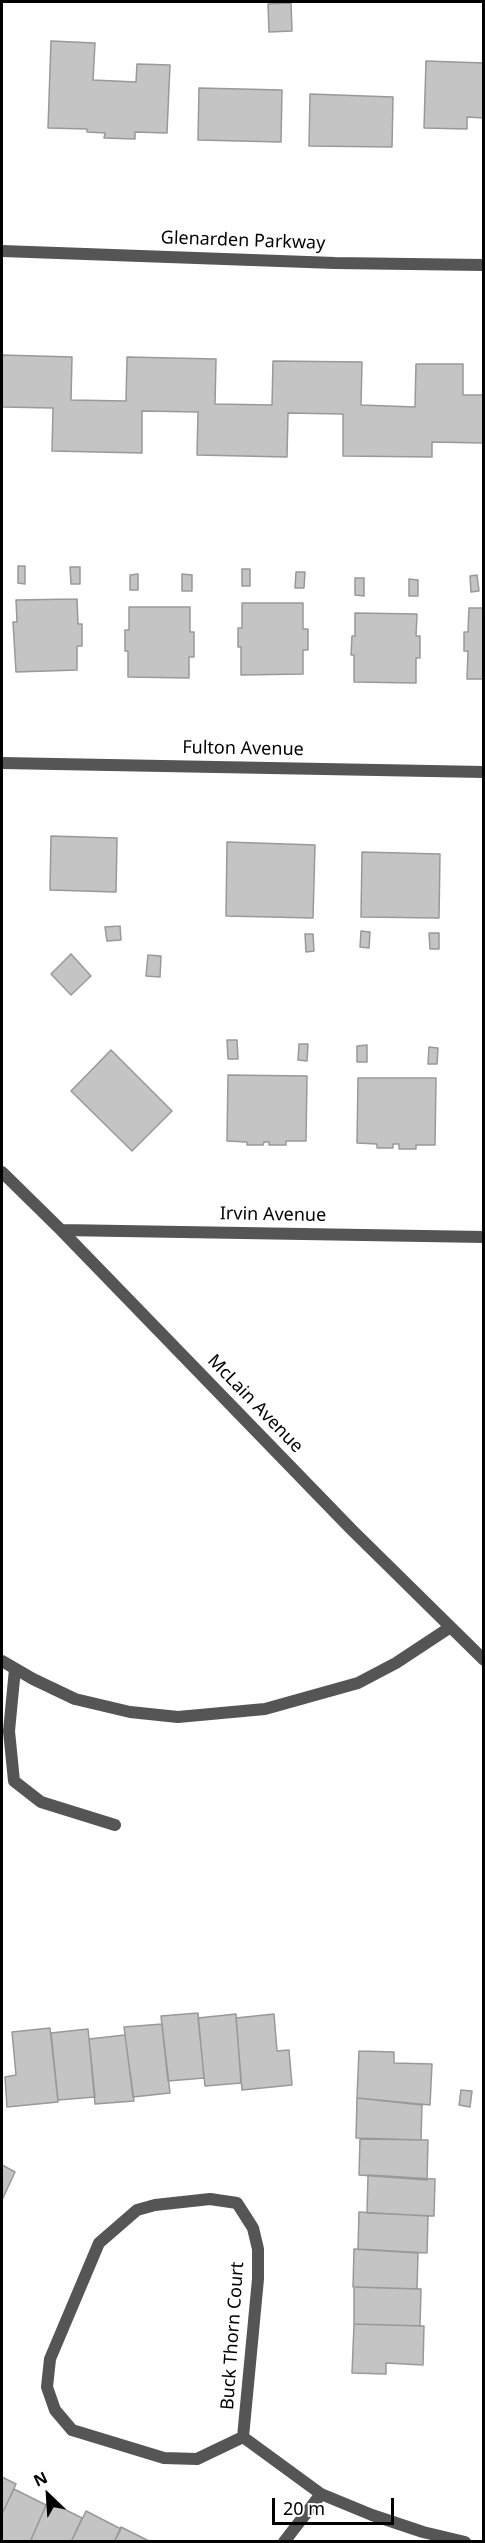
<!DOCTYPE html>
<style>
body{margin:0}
#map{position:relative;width:485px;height:2543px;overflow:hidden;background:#fff;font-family:"Noto Sans",sans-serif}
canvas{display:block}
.frame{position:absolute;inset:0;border:3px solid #000;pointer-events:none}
.north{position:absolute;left:18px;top:2465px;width:60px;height:60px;-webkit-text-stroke:4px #fff;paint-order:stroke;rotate:335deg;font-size:16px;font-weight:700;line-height:24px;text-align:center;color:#000}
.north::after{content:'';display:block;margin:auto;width:21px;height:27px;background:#000;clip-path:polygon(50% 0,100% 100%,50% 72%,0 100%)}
.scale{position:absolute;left:272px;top:2498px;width:122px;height:27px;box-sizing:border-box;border:3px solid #000;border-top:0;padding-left:8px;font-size:18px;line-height:21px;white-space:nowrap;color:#000;-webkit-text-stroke:4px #fff;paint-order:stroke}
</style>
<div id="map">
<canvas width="485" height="2543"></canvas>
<div class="frame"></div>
<div class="north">N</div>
<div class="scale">20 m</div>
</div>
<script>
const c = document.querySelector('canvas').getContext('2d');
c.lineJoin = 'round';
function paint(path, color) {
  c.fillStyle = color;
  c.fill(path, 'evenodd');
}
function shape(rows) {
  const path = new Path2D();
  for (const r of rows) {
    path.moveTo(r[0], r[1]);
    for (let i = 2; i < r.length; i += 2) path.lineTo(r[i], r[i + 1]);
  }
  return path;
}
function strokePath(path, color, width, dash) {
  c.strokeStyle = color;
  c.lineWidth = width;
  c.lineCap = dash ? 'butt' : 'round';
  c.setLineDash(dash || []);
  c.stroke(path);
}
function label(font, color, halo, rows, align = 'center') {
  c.font = font + ' "Noto Sans",sans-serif';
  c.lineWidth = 5;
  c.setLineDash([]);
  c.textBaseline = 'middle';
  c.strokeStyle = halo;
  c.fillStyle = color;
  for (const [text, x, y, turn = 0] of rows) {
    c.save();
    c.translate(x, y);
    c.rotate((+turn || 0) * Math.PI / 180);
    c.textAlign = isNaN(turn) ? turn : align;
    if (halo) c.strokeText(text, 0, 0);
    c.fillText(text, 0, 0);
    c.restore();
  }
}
const building = shape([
 [291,3,292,31,269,32,268,4,291,3],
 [51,41,95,43,93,80,136,82,137,64,170,65,167,133,135,132,135,139,104,138,105,133,87,132,87,129,48,128,51,41],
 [426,61,484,63,484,118,467,117,467,129,424,128,426,61],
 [199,88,282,90,281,142,198,140,199,88],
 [310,94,393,97,392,147,309,146,310,94],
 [2,355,72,357,71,400,126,401,127,357,216,359,215,404,272,405,273,361,362,362,361,405,415,407,416,364,463,364,463,395,484,395,484,443,432,442,432,457,343,456,343,414,288,413,287,457,197,455,198,412,142,411,142,453,52,451,53,408,2,407,2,355],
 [18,566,25,566,25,584,18,583,18,566],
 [70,567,80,567,80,584,71,584,70,567],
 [242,569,250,569,250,586,242,586,242,569],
 [296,572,305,572,304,588,295,588,296,572],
 [138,574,138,590,130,590,130,575,138,574],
 [182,574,192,575,192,591,182,591,182,574],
 [477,575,479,591,471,592,470,576,477,575],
 [355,578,364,578,364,596,355,595,355,578],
 [409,579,418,580,418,596,409,596,409,579],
 [77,599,78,624,82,624,82,646,77,646,77,670,16,672,13,622,17,622,16,600,77,599],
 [242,603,303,603,303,629,308,629,308,650,303,650,303,674,241,675,241,647,238,647,238,628,242,628,242,603],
 [129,607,190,607,190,632,194,632,194,657,189,657,189,678,128,677,128,651,125,651,125,630,129,630,129,607],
 [469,608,484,608,484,679,467,679,468,651,464,651,464,632,468,632,469,608],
 [355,613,417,614,416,636,420,636,420,658,416,658,416,683,354,682,354,655,351,655,352,636,355,636,355,613],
 [51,836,117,838,116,892,50,890,51,836],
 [227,842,315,845,313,918,226,916,227,842],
 [362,852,440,854,439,918,361,917,362,852],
 [120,926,121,940,107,941,105,927,120,926],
 [361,931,370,932,369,948,360,947,361,931],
 [429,933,439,933,439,949,430,949,429,933],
 [305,934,313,934,314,951,306,952,305,934],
 [71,954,91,976,71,995,51,974,71,954],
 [148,955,161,956,160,977,146,976,148,955],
 [227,1040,237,1040,238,1059,228,1059,227,1040],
 [299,1044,308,1044,307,1061,298,1060,299,1044],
 [367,1045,367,1062,357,1062,357,1046,367,1045],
 [429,1047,438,1048,437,1064,428,1064,429,1047],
 [111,1050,172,1111,132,1151,71,1091,111,1050],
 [228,1075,307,1076,306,1141,286,1141,286,1145,269,1145,269,1142,264,1142,263,1145,247,1145,247,1142,227,1141,228,1075],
 [358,1078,436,1078,435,1145,416,1145,416,1149,399,1149,399,1144,393,1144,393,1148,377,1148,377,1144,357,1143,358,1078],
 [198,2013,204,2078,168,2081,161,2016,198,2013],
 [236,2014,241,2083,205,2086,198,2018,236,2014],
 [274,2014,277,2051,289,2050,292,2085,242,2090,236,2018,274,2014],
 [162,2024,170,2093,133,2097,124,2027,162,2024],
 [50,2028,58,2102,7,2107,5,2077,16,2075,12,2032,50,2028],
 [88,2029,95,2097,58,2100,51,2033,88,2029],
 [125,2035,134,2101,95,2104,89,2039,125,2035],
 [359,2051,394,2052,394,2063,432,2064,430,2105,357,2098,359,2051],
 [461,2090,472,2091,470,2107,459,2105,461,2090],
 [357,2098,422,2105,421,2140,356,2138,357,2098],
 [360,2139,428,2140,427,2180,359,2175,360,2139],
 [2,2165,15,2172,2,2200,2,2165],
 [368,2175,435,2179,434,2216,367,2213,368,2175],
 [359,2212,428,2216,427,2253,358,2249,359,2212],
 [354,2249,418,2253,417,2289,353,2287,354,2249],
 [354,2287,421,2289,420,2326,354,2324,354,2287],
 [354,2324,424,2326,423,2365,386,2363,386,2374,352,2373,354,2324],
 [2,2477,16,2484,2,2514,2,2477],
 [14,2489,46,2505,30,2542,2,2542,2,2514,14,2489],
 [48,2501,82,2518,71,2542,30,2542,48,2501],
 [86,2511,121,2529,114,2542,71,2542,86,2511],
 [121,2527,151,2542,114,2542,121,2527]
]);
paint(building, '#c4c4c4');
strokePath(building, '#999', 1.5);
strokePath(shape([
 [2,1661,33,1679,75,1699,130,1712,178,1717,265,1709,358,1683,396,1663,449,1628],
 [15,1669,9,1731,14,1781,41,1802,115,1825]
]), '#555', 12);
strokePath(shape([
 [2,763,484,772],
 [2,1172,61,1230,351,1529,484,1660],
 [61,1230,484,1237],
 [210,2199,237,2203,253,2228,258,2249,258,2279,243,2437,197,2459,164,2458,72,2430,55,2410,47,2387,50,2359,99,2243,137,2210,155,2205,210,2199],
 [243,2437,321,2494,372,2515,423,2532,465,2542],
 [284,2542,321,2494]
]), '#555', 12);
strokePath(shape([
 [2,251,335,263,484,265]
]), '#555', 12);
label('18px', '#000', '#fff', [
 ["Glenarden Parkway",243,241,2],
 ["Fulton Avenue",243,749,1],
 ["Irvin Avenue",273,1215,1],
 ["McLain Avenue",255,1404,46],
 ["Buck Thorn Court",233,2336,-86]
]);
</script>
